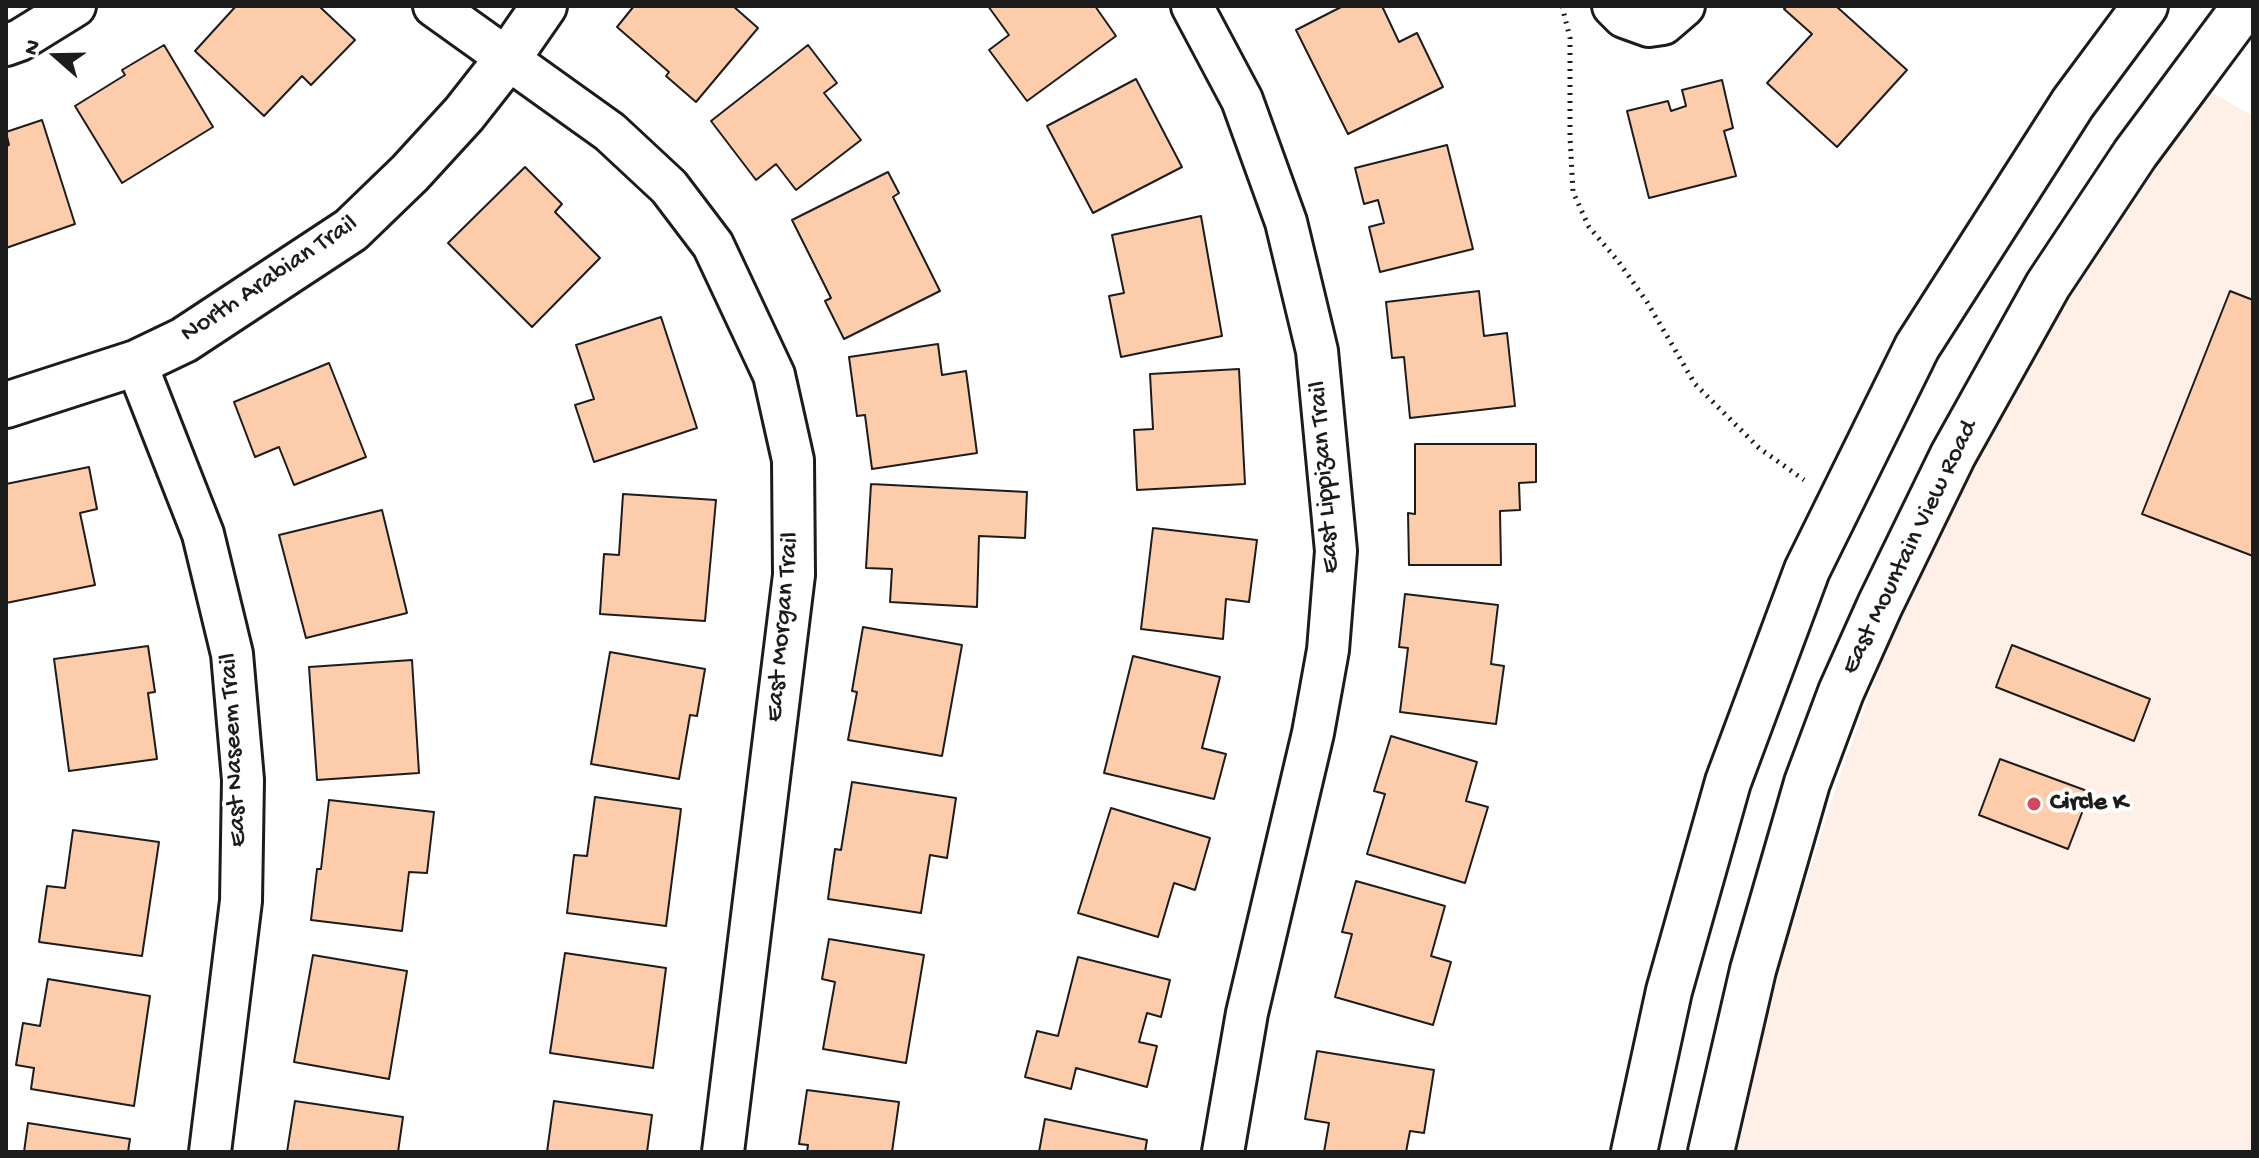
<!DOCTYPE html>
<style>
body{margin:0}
#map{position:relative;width:2259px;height:1158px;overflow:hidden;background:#fff;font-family:"Gochi Hand",sans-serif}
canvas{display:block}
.frame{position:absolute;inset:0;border:8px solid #1c1c1c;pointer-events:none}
.north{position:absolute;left:16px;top:16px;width:80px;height:80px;-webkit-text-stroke:6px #fff;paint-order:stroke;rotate:290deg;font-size:22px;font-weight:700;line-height:32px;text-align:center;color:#1c1c1c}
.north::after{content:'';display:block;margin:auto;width:28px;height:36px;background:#1c1c1c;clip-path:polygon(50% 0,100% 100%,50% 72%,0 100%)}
</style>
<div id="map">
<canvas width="2259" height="1158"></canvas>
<div class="frame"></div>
<div class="north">N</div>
</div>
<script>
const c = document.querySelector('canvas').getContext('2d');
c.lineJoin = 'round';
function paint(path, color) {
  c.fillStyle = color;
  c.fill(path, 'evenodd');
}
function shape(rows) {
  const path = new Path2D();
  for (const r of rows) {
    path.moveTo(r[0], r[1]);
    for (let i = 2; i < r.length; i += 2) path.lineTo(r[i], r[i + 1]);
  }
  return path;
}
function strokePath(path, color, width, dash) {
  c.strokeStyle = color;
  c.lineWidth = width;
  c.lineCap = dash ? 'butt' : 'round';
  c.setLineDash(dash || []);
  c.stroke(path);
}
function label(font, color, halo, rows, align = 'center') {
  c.font = font + ' "Gochi Hand",sans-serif';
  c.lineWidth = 8;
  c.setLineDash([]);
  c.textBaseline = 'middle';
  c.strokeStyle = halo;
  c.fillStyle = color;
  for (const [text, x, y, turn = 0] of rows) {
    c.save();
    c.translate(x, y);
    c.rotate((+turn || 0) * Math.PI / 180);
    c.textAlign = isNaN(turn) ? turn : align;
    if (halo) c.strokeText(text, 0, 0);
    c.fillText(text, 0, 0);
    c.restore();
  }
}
paint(shape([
 [2208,90,2253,116,2253,1152,1737,1152,1767,1005,1837,784,1887,646,1924,563,2003,409,2069,298]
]), '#fef0e6');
const building = shape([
 [236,6,319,6,355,40,311,85,302,76,264,116,195,51,236,6],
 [634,6,733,6,758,28,696,102,666,76,669,72,617,27,634,6],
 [988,6,1095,6,1116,36,1027,101,989,50,1009,35,988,6],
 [1343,6,1382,6,1399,42,1417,33,1443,87,1348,134,1296,30,1343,6],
 [1787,6,1836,6,1907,70,1837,147,1767,83,1812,34,1784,9,1787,6],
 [164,45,213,127,122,183,75,106,125,75,122,70,164,45],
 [808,45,837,83,824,93,861,140,796,190,776,164,756,180,711,121,808,45],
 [1136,79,1182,167,1093,213,1047,126,1136,79],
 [1722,80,1733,128,1724,131,1736,176,1649,198,1627,111,1668,101,1671,111,1686,106,1682,90,1722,80],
 [42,120,75,224,6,248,6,146,9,145,6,132,42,120],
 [1447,145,1473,249,1380,272,1369,227,1384,223,1378,200,1364,204,1355,168,1447,145],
 [525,167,562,204,555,212,600,258,532,327,448,243,525,167],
 [888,172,899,193,893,197,940,291,844,339,825,301,831,298,792,220,888,172],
 [1201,216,1222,336,1121,357,1109,296,1124,293,1112,235,1201,216],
 [1479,291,1484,336,1507,333,1515,406,1410,418,1404,357,1392,358,1386,302,1479,291],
 [2230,291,2253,300,2253,556,2142,514,2230,291],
 [661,317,697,428,594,462,575,405,594,399,576,345,661,317],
 [938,344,942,375,966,371,977,453,872,469,865,415,857,416,849,357,938,344],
 [329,363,366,457,294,485,279,447,255,457,234,402,329,363],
 [1239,369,1245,484,1137,490,1134,430,1153,429,1150,374,1239,369],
 [1415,444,1536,444,1536,482,1519,483,1520,510,1500,511,1501,565,1409,565,1408,513,1415,514,1415,444],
 [89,467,97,509,80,513,95,585,6,603,6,484,89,467],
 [871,484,1027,492,1025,538,979,536,977,607,890,602,892,569,866,568,871,484],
 [623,494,716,500,705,621,600,614,604,554,619,555,623,494],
 [382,510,407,613,306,638,279,535,382,510],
 [1153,528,1257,540,1249,602,1226,599,1223,639,1141,629,1153,528],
 [1405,594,1498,605,1491,664,1504,666,1496,724,1400,712,1408,648,1399,647,1405,594],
 [863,627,962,645,942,756,848,740,857,692,852,691,863,627],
 [2012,645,2150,699,2134,741,1996,687,2012,645],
 [148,646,155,692,148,693,157,759,69,771,54,659,148,646],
 [610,652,705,669,697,716,690,715,679,779,591,764,610,652],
 [1133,656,1220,677,1202,748,1226,754,1214,799,1104,773,1133,656],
 [412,660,419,773,317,780,309,667,412,660],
 [1391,736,1477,762,1466,801,1488,807,1465,883,1367,854,1385,794,1374,791,1391,736],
 [2000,759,2090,792,2068,849,1979,815,2000,759],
 [852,782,956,798,947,858,930,855,921,913,828,899,835,849,841,850,852,782],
 [595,797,681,809,666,926,567,913,574,855,587,856,595,797],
 [329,800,434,812,427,873,409,872,402,931,311,920,317,869,321,869,329,800],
 [1111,808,1210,838,1195,890,1174,883,1158,937,1078,913,1111,808],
 [73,830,159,842,142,956,39,942,47,886,65,888,73,830],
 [1356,881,1445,906,1431,956,1451,962,1433,1025,1335,997,1352,934,1342,932,1356,881],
 [829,939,924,955,906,1063,823,1049,835,982,822,979,829,939],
 [565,953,666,968,653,1068,550,1053,565,953],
 [313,955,407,971,389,1079,294,1062,313,955],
 [1078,957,1170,980,1161,1017,1147,1013,1139,1042,1157,1046,1147,1087,1076,1068,1071,1089,1025,1077,1037,1031,1058,1036,1078,957],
 [48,979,150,996,134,1106,31,1089,34,1068,16,1065,23,1023,40,1026,48,979],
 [1317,1051,1434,1070,1424,1133,1410,1131,1406,1152,1324,1152,1329,1123,1305,1119,1317,1051],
 [807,1090,899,1102,892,1152,807,1152,808,1145,799,1144,807,1090],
 [295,1101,403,1117,398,1152,287,1152,295,1101],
 [554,1101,652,1115,647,1152,547,1152,554,1101],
 [1045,1119,1147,1140,1145,1152,1039,1152,1045,1119],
 [28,1123,130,1139,128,1152,24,1152,28,1123]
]);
paint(building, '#fcccab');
strokePath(building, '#1c1c1c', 2);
const street = shape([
 [434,6,610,132,669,187,713,245,774,375,793,460,794,575,723,1152],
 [1192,6,1242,100,1286,222,1317,351,1336,551,1328,650,1313,733,1247,1013,1223,1152],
 [1613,6,1624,17,1649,26,1663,24,1684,6],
 [6,45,20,40,75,6],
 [136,363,203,534,232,654,243,780,241,901,210,1152]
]);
const secondary = shape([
 [6,405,136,363,184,340,351,230,410,173,464,114,508,58,544,6],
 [1634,1152,1669,991,1728,782,1807,570,1917,347,2073,103,2145,6],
 [1711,1152,1753,970,1807,783,1841,692,1880,605,1953,455,2048,285,2135,154,2245,6]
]);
strokePath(street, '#1c1c1c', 46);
strokePath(secondary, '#1c1c1c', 50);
strokePath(shape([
 [1562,6,1570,38,1570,137,1573,192,1589,227,1618,261,1647,302,1695,384,1759,448,1804,480]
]), '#1c1c1c', 5, [2, 6]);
strokePath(street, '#fff', 40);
strokePath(secondary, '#fff', 44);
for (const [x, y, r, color] of [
 [2034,804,8,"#d1495b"]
]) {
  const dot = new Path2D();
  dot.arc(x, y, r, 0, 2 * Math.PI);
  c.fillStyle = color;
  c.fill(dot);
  strokePath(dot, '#fff', 3);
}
label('26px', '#1c1c1c', '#fff', [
 ["North Arabian Trail",270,280,-34],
 ["East Lippizan Trail",1326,477,-94],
 ["East Mountain View Road",1911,548,-64],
 ["East Morgan Trail",784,627,-85],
 ["East Naseem Trail",235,750,-93]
]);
label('bold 26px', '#1c1c1c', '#fff', [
 ["Circle K",2050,804]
], 'left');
</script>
